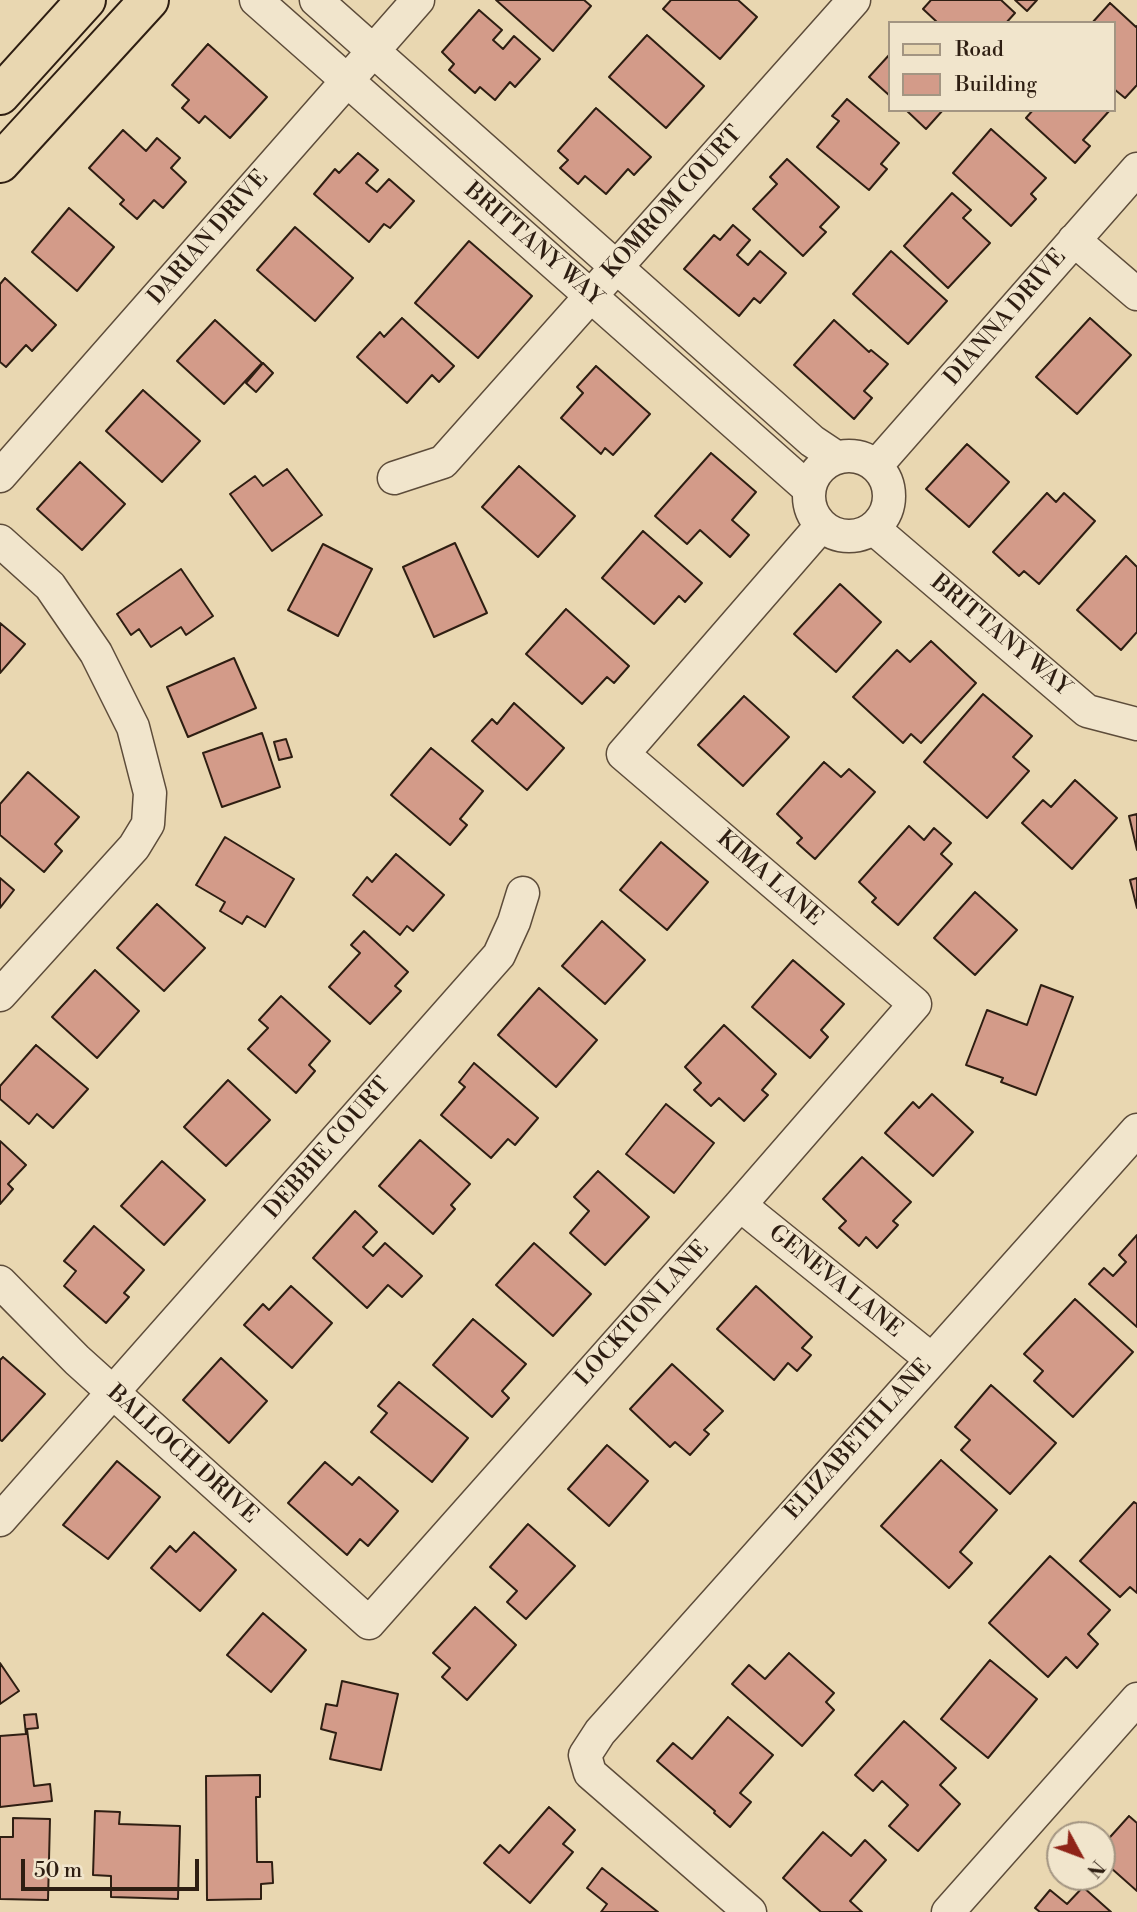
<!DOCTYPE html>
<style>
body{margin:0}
#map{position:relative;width:1137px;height:1912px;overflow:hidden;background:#e9d7b1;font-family:"Libre Bodoni",serif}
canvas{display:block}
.legend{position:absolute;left:888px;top:21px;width:228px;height:91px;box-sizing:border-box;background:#f1e5cc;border:2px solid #a39582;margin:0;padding:9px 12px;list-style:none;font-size:21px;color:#2e1e12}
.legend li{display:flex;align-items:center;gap:14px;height:35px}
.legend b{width:35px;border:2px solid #a39582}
.north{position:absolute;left:1046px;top:1821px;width:70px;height:70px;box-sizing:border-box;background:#f1e5cc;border:2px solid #a39582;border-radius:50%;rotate:131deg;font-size:19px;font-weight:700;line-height:28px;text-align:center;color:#2e1e12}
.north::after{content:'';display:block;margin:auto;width:24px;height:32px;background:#8f2418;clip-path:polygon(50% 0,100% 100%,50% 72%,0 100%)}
.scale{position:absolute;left:21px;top:1859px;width:178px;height:32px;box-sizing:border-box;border:4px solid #2e1e12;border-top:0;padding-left:9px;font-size:21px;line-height:24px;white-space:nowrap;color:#2e1e12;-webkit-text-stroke:5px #f1e5cc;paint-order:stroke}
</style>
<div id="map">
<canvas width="1137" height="1912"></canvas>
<ul class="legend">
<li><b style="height:9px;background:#e9d7b1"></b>Road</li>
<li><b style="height:19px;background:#d39b89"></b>Building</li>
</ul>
<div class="north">N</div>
<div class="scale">50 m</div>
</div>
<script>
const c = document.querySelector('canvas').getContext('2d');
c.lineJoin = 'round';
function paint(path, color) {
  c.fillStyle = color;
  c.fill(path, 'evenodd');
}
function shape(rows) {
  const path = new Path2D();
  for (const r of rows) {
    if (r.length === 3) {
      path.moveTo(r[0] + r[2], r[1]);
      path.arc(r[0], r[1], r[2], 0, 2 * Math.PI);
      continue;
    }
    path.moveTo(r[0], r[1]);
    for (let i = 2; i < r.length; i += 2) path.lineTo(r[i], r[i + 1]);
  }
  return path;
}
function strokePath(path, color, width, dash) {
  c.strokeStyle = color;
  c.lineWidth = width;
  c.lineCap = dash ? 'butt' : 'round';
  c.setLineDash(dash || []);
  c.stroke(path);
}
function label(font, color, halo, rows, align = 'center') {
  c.font = font + ' "Libre Bodoni",serif';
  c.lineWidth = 5;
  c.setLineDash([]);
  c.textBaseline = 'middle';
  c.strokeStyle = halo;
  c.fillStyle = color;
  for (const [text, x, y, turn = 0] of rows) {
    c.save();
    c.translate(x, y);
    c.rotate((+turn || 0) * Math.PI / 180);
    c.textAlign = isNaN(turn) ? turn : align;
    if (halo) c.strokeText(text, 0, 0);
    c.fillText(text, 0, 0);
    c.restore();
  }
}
const building = shape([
 [496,0,584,0,591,6,553,51,496,0],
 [671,0,738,0,757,17,720,59,663,9,671,0],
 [931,0,1001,0,1015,13,1006,23,938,23,923,9,931,0],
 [1015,0,1037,0,1027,11,1015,0],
 [1110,3,1136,27,1137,26,1137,85,1125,98,1114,89,1114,23,1092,23,1110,3],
 [479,10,502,30,493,40,503,49,514,36,540,59,515,87,510,82,495,100,480,87,475,93,449,70,454,64,442,52,479,10],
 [647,35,704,86,666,128,609,77,647,35],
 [208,44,267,97,230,138,205,116,199,123,182,108,189,100,172,85,208,44],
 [890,54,890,96,869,77,890,54],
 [847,99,899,143,881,164,887,169,869,190,817,147,839,121,832,116,847,99],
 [596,108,651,157,634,175,628,169,606,194,585,176,578,184,560,168,568,160,558,151,596,108],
 [906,110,943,110,926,129,906,110],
 [1033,110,1110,110,1083,140,1090,146,1075,163,1026,118,1033,110],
 [991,129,1046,178,1031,194,1036,199,1011,226,953,173,991,129],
 [123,130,146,151,157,138,180,158,171,168,186,182,163,208,154,200,137,219,120,204,124,200,89,168,123,130],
 [358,153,378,170,366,183,377,192,389,179,414,201,390,228,384,224,369,242,314,194,335,169,339,173,358,153],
 [787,159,839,207,820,227,826,232,803,256,753,209,777,184,770,177,787,159],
 [952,193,971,210,963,218,990,243,948,288,904,246,952,193],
 [69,208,114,247,77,291,32,252,69,208],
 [733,225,750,240,737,255,748,265,760,251,786,273,760,303,754,298,739,316,684,269,714,235,720,240,733,225],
 [295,227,353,278,315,321,257,270,295,227],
 [469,241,532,296,478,358,415,303,469,241],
 [891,251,947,301,908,344,853,294,891,251],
 [5,278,56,325,32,351,26,345,6,367,0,362,0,284,5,278],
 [402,318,454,366,439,382,432,375,407,403,357,357,380,332,384,337,402,318],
 [1090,318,1131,355,1077,414,1036,377,1090,318],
 [215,320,262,363,224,404,177,361,215,320],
 [834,320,869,352,871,350,888,364,864,391,872,398,854,419,794,365,834,320],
 [263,363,273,373,256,392,246,383,263,363],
 [596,366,650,414,613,455,605,448,601,454,561,418,583,393,577,387,596,366],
 [143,390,200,441,162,482,106,431,143,390],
 [967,444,1009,482,969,527,926,489,967,444],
 [711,453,756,492,732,520,749,535,730,557,700,530,687,544,655,516,711,453],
 [80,462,125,504,82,550,37,509,80,462],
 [519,466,575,516,538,557,482,507,519,466],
 [287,469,322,515,272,551,230,494,255,476,263,486,287,469],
 [1047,493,1056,502,1064,493,1095,521,1039,584,1024,571,1019,576,993,552,1047,493],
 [643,531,702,583,685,602,679,596,654,624,602,578,643,531],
 [455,543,487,613,434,637,403,567,455,543],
 [323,544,372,569,338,636,288,610,323,544],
 [1126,556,1137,567,1137,632,1121,650,1077,610,1126,556],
 [181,569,213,616,186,635,181,627,151,647,139,629,131,635,117,614,181,569],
 [840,584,881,622,836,672,794,634,840,584],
 [566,609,629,666,614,683,607,677,582,704,526,654,566,609],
 [0,623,25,644,0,673,0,623],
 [931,641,976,683,921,743,911,734,903,743,853,697,897,650,910,662,931,641],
 [234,658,256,708,188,737,167,687,234,658],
 [983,694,1032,736,1013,757,1029,771,987,818,924,762,983,694],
 [744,696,789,737,743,786,698,745,744,696],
 [514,703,564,748,527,790,472,741,492,719,497,724,514,703],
 [262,733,280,787,222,807,203,753,262,733],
 [286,739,292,757,279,760,274,742,286,739],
 [431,748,483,791,460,819,467,825,450,845,391,795,431,748],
 [824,762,841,777,849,769,875,792,815,859,797,843,802,838,777,814,824,762],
 [28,772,79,817,55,844,62,851,44,872,0,835,0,804,28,772],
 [1075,780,1117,818,1072,869,1022,823,1043,800,1051,807,1075,780],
 [1137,814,1137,850,1129,816,1137,814],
 [909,826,924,840,934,828,951,843,941,854,952,864,898,925,872,902,876,898,859,882,909,826],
 [225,837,294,879,265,927,247,916,242,924,220,911,225,902,196,885,225,837],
 [661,842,708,882,667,930,620,890,661,842],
 [396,854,444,895,413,931,407,926,400,935,353,895,367,877,372,882,396,854],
 [0,878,14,890,0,908,0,878],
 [1137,878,1137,908,1130,880,1137,878],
 [975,892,1017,930,975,975,934,938,975,892],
 [157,904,205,948,164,991,117,948,157,904],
 [602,921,645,960,605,1004,562,966,602,921],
 [364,931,408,972,395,986,401,991,370,1024,329,987,360,953,351,945,364,931],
 [793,960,844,1004,821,1030,828,1037,810,1058,752,1007,793,960],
 [95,970,139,1011,97,1058,52,1017,95,970],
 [1041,985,1073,997,1036,1095,1001,1082,1003,1078,966,1065,987,1010,1027,1025,1041,985],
 [539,988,597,1040,556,1087,498,1035,539,988],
 [281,996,330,1041,309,1065,315,1071,296,1093,248,1049,268,1028,259,1020,281,996],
 [724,1025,776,1074,762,1090,768,1095,744,1121,719,1098,711,1106,694,1090,701,1083,685,1067,724,1025],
 [36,1045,88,1089,53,1128,37,1114,29,1124,0,1099,0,1086,36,1045],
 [474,1063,538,1118,515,1145,508,1139,491,1158,441,1115,465,1087,459,1082,474,1063],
 [228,1080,270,1120,226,1166,184,1127,228,1080],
 [932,1094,973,1132,933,1176,885,1133,913,1102,919,1108,932,1094],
 [666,1104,714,1143,674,1193,626,1154,666,1104],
 [420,1140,470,1184,451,1205,455,1209,433,1234,379,1186,420,1140],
 [0,1141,26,1165,8,1184,13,1189,0,1204,0,1141],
 [862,1157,911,1202,893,1221,898,1225,877,1248,866,1237,859,1246,839,1228,846,1221,823,1199,862,1157],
 [162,1161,205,1200,164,1245,121,1206,162,1161],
 [598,1171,649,1217,605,1265,570,1233,589,1211,574,1197,598,1171],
 [355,1211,377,1232,363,1247,373,1256,385,1243,422,1276,402,1297,388,1285,367,1308,313,1258,355,1211],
 [94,1226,144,1270,124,1293,129,1297,106,1323,64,1286,76,1271,64,1261,94,1226],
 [1137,1235,1137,1327,1089,1284,1104,1268,1113,1276,1126,1262,1119,1255,1137,1235],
 [534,1243,591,1294,553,1336,496,1285,534,1243],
 [291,1286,332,1323,292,1368,244,1325,263,1304,269,1310,291,1286],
 [756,1286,812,1337,802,1348,811,1355,797,1371,788,1363,774,1380,717,1329,756,1286],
 [1075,1299,1133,1352,1073,1417,1034,1381,1043,1371,1024,1354,1075,1299],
 [473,1319,526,1364,502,1391,509,1398,492,1417,433,1365,473,1319],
 [3,1357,45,1394,2,1441,0,1440,0,1360,3,1357],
 [221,1358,267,1401,229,1443,183,1400,221,1358],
 [672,1364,723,1411,704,1430,709,1434,690,1455,675,1442,670,1447,630,1409,672,1364],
 [399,1382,468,1438,432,1482,371,1432,387,1413,378,1406,399,1382],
 [991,1385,1056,1443,1010,1494,961,1450,970,1440,955,1427,991,1385],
 [607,1445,648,1481,609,1526,568,1489,607,1445],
 [941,1460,997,1510,960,1552,972,1563,949,1588,881,1526,941,1460],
 [117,1461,160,1497,108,1559,63,1525,117,1461],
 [325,1462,352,1485,359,1477,398,1511,368,1546,360,1539,347,1555,288,1503,325,1462],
 [1134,1502,1137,1504,1137,1593,1130,1587,1120,1597,1080,1561,1134,1502],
 [528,1524,575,1566,526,1619,507,1602,517,1591,490,1567,528,1524],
 [194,1532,236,1570,200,1611,151,1568,170,1546,176,1552,194,1532],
 [1050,1556,1110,1610,1088,1634,1098,1644,1077,1668,1066,1657,1048,1677,989,1623,1050,1556],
 [475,1607,516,1645,467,1700,442,1677,450,1668,433,1653,475,1607],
 [263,1613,306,1650,271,1692,227,1655,263,1613],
 [789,1653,834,1693,826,1702,834,1710,802,1746,732,1684,749,1665,765,1679,789,1653],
 [990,1660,1037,1699,988,1758,941,1719,990,1660],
 [0,1663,19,1691,0,1704,0,1663],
 [342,1681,398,1694,381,1770,330,1759,336,1733,321,1729,326,1704,337,1706,342,1681],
 [36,1714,38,1728,27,1729,34,1786,50,1784,52,1801,0,1807,0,1736,26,1734,24,1715,36,1714],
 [728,1717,773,1755,740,1793,751,1802,730,1827,714,1813,715,1811,657,1761,673,1743,692,1759,728,1717],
 [904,1721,956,1768,940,1785,960,1804,918,1851,889,1826,908,1805,882,1781,873,1791,855,1775,904,1721],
 [260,1775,260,1797,256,1797,257,1862,272,1862,273,1883,261,1884,261,1899,207,1900,206,1776,260,1775],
 [549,1807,575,1830,563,1844,573,1852,530,1903,484,1863,500,1845,509,1853,549,1807],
 [95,1811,120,1812,119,1824,180,1826,178,1899,111,1897,111,1876,93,1875,95,1811],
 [1129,1816,1137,1823,1137,1891,1102,1860,1102,1846,1129,1816],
 [13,1818,50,1819,48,1900,0,1899,0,1837,13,1837,13,1818],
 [823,1832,851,1856,865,1840,886,1860,850,1901,862,1912,821,1912,783,1878,823,1832],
 [602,1868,658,1912,601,1912,607,1904,587,1888,602,1868],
 [1083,1887,1111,1912,1040,1912,1035,1908,1050,1890,1067,1904,1083,1887]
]);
paint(building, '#d39b89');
strokePath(building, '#2e1e12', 2);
const minor = shape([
 [256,0,809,489],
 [316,0,812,441,836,457],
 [1074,240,1137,294],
 [849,496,40],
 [876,466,1137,169],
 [0,476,418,0],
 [394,478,443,462,854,0],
 [873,528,1087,711,1137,724],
 [0,541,50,586,96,653,133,727,150,793,148,824,134,847,0,995],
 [740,1205,931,1359],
 [0,1282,77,1360,369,1623,740,1205,915,1004,623,754,821,526],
 [0,1520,499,955,514,922,523,893],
 [750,1912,590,1773,585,1755,600,1732,1137,1130],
 [948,1912,1137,1699]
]);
const major = shape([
 [0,95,86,0],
 [0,163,149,0]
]);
strokePath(minor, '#5d4c3a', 35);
strokePath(major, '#2e1e12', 42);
strokePath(minor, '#f1e5cc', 32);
strokePath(major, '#e9d7b1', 38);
label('23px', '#2e1e12', '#f1e5cc', [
 ["KOMROM COURT",673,203,-48],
 ["DARIAN DRIVE",209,238,-49],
 ["BRITTANY WAY",533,245,41],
 ["DIANNA DRIVE",1006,318,-49],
 ["BRITTANY WAY",1000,636,40],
 ["KIMA LANE",769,879,41],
 ["DEBBIE COURT",328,1149,-49],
 ["GENEVA LANE",835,1282,39],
 ["LOCKTON LANE",643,1314,-48],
 ["ELIZABETH LANE",859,1440,-48],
 ["BALLOCH DRIVE",182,1455,42]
]);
</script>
